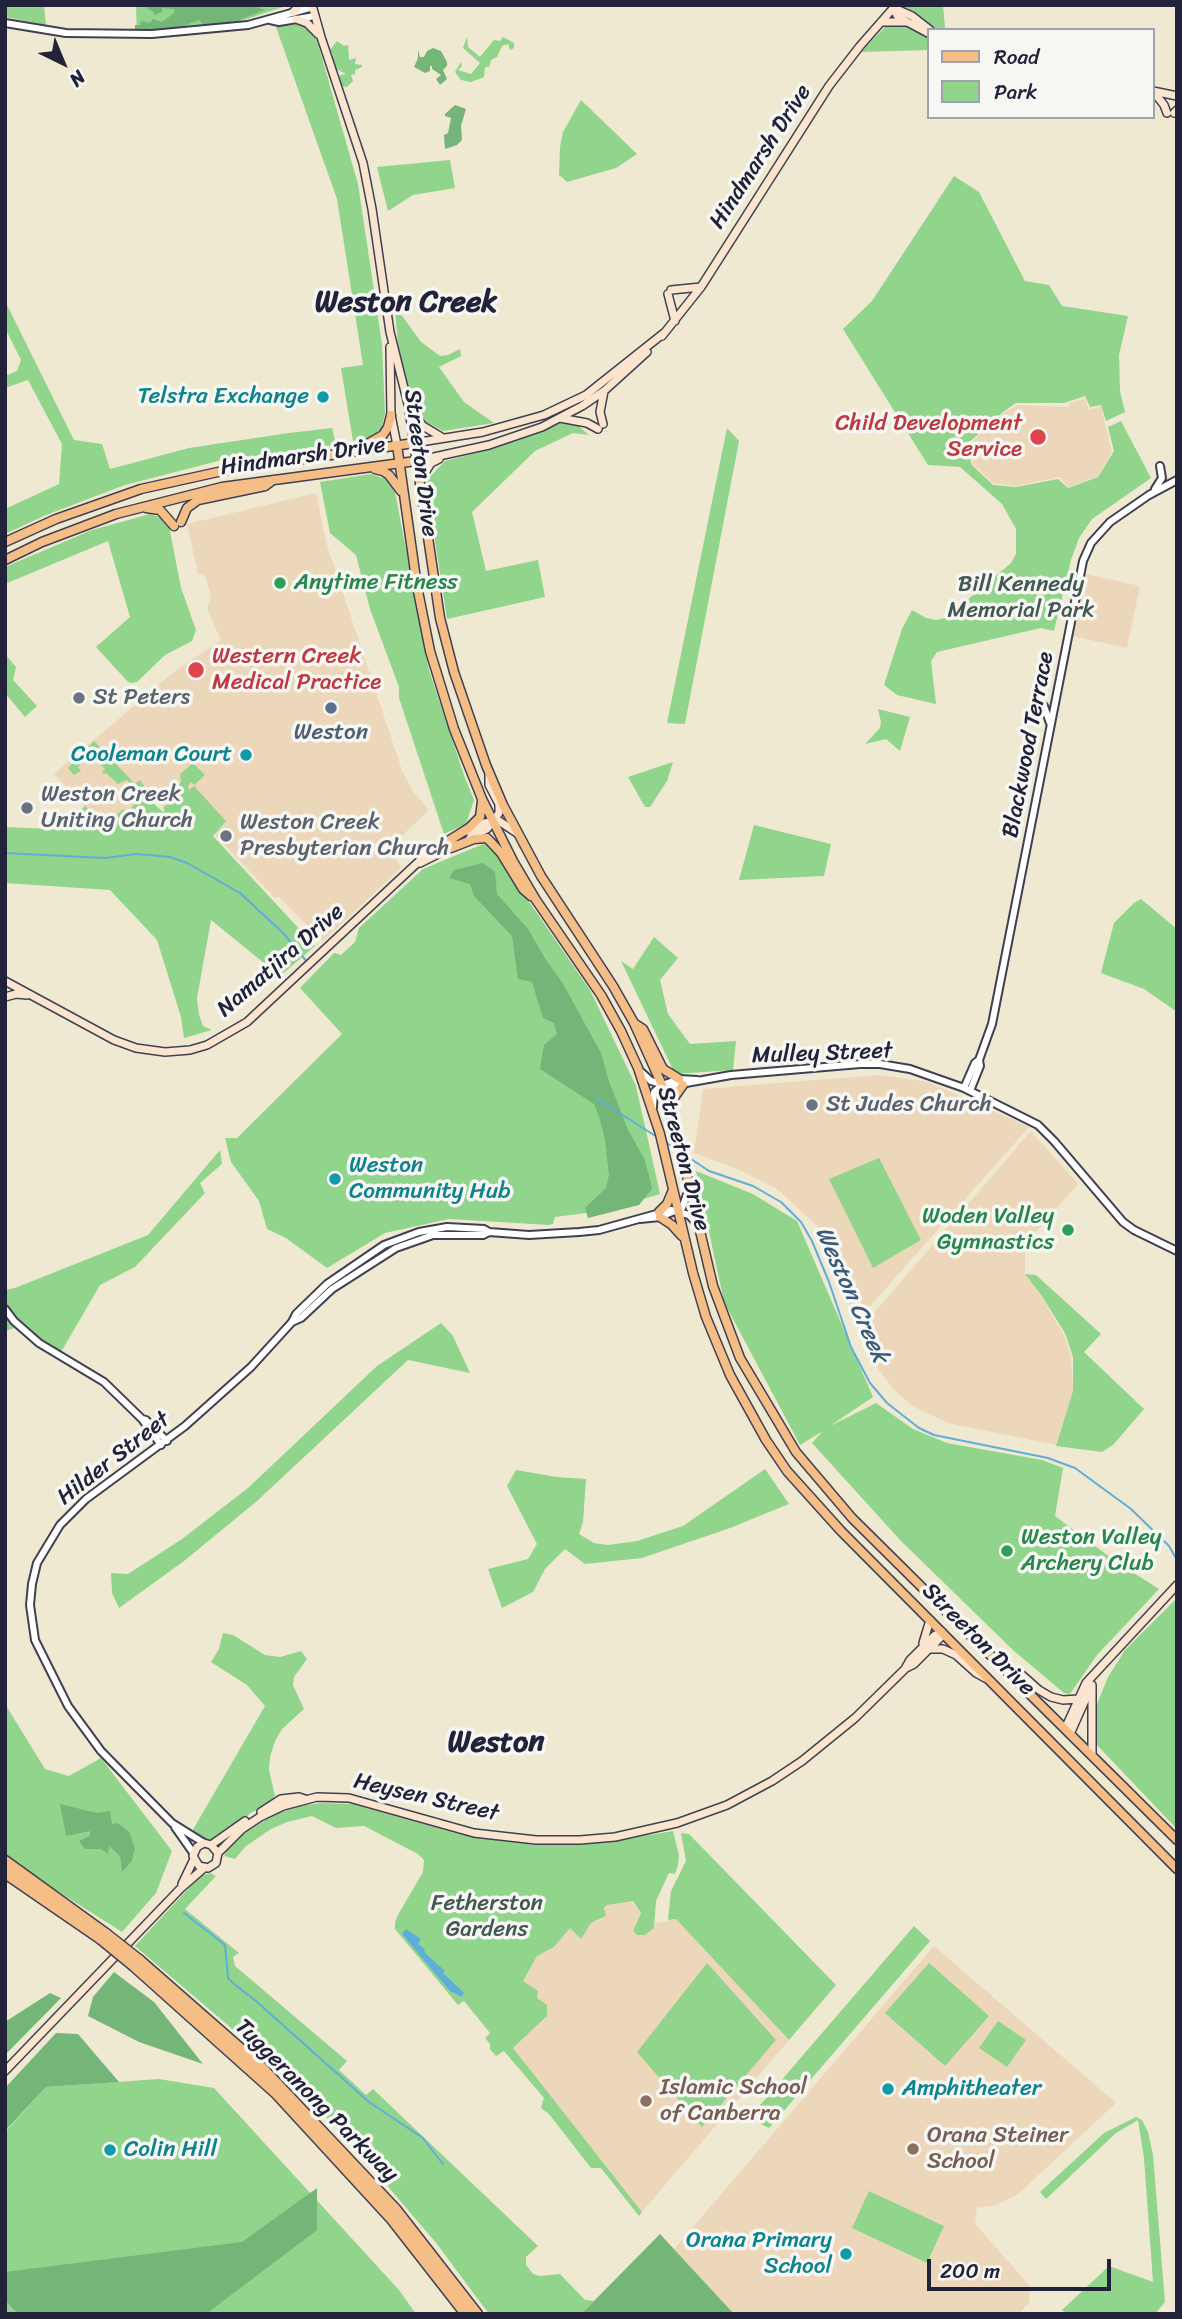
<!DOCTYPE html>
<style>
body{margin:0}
#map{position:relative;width:1182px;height:2319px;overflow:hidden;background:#efe9d2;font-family:Sriracha,sans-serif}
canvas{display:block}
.frame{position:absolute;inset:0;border:7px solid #22223b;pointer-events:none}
.legend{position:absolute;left:927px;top:28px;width:228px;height:91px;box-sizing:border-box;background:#f6f6f2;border:2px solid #a1a1a9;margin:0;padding:9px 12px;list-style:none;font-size:21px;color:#22223b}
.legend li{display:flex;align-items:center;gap:14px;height:35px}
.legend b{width:35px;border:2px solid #a1a1a9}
.north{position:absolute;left:28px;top:28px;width:70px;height:70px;-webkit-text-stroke:5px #f6f6f2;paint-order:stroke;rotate:137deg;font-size:19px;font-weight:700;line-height:28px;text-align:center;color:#22223b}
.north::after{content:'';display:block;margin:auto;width:24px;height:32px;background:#22223b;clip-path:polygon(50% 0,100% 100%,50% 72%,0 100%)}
.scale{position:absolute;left:927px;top:2259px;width:184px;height:32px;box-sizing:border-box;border:4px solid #22223b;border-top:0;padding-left:9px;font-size:21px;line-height:24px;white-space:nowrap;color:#22223b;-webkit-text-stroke:5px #f6f6f2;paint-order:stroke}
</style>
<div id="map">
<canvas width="1182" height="2319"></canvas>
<div class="frame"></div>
<ul class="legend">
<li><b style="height:9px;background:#f6be87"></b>Road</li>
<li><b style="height:19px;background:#91d48c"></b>Park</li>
</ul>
<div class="north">N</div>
<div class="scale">200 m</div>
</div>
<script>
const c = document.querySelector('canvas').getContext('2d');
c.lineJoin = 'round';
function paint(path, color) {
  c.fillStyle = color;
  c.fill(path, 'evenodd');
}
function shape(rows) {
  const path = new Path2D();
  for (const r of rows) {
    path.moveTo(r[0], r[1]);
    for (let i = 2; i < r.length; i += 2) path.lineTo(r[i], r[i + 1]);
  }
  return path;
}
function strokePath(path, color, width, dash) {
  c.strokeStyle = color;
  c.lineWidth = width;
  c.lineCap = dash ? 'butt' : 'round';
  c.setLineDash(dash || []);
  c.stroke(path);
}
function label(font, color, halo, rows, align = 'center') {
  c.font = font + ' Sriracha,sans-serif';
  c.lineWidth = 7;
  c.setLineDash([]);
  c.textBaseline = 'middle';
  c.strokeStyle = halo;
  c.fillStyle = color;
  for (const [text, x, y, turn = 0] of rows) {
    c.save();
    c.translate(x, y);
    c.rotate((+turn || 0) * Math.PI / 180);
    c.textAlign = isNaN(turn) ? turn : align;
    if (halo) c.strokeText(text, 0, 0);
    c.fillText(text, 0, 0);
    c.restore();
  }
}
paint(shape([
 [1085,399,1089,410,1101,406,1112,452,1098,476,1068,487,1059,477,1017,486,993,483,973,464,968,445,1003,413,1018,405,1069,407,1070,403],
 [316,493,326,542,403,773,414,793,429,810,387,850,402,867,323,941,279,897,274,897,179,797,165,810,149,793,108,832,54,774,175,671,221,640,207,609,211,595,205,576,198,574,187,524],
 [1085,574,1140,586,1127,648,1072,636],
 [879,1075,928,1082,1029,1127,856,1322,827,1244,817,1226,777,1189,737,1169,694,1153,703,1089],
 [1031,1131,1078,1184,1025,1244,1025,1274,1040,1295,1064,1335,1071,1358,1073,1391,1056,1445,948,1423,914,1407,895,1391,873,1362,860,1329],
 [631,1901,641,1913,633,1931,654,1928,656,1923,676,1919,789,2040,642,2212,513,2048,547,2016,537,1998,537,1991,523,1981,537,1956,554,1947,570,1928,581,1939,591,1923,601,1920,607,1905],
 [934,1946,1116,2103,1018,2194,997,2205,977,2208,975,2224,1030,2286,1029,2303,1018,2314,734,2314,674,2249]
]), '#edd7ba');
paint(shape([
 [9,5,44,5,46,25,5,17,5,11],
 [136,5,289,5,226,26,137,34],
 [906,5,943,5,945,28,944,30,928,30,928,50,861,52],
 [312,23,358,184,382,344,385,414,381,429,371,437,353,441,341,368,363,365,337,199,276,27],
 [467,37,468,47,480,57,494,40,500,41,503,37,514,43,514,48,510,50,508,44,502,46,497,57,491,60,489,67,485,67,484,77,471,82,461,80,455,72,461,62,462,66,458,70,471,74,480,63,463,48],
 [337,41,344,46,348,45,349,60,356,58,355,64,362,65,362,67,355,70,355,74,351,75,353,81,347,87,341,86,338,81,340,75,346,74,334,68,331,58,333,55,330,50],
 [581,100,637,154,616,168,567,182,559,175,560,147,563,132],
 [450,160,455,188,413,195,388,211,377,167],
 [954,176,979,192,1025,281,1049,285,1062,306,1128,316,1119,355,1120,391,1125,412,1106,421,1101,405,1090,407,1085,396,1064,403,1016,403,1003,412,966,445,972,465,993,485,1016,487,1058,479,1068,488,1098,477,1114,451,1108,427,1121,421,1151,478,1092,519,1079,538,1071,560,1054,631,1041,628,937,652,931,661,936,704,897,695,884,685,902,629,912,610,926,618,936,620,946,618,1011,563,1016,554,1016,529,1002,504,960,467,928,465,843,329,872,301],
 [5,301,74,440,102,444,110,469,189,448,289,433,332,428,336,445,218,461,125,485,46,515,5,534,5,509,59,484,62,444,28,380,5,388,5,376,17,371,21,360,5,328],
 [395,310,403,317,421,342,440,356,448,355,460,349,461,356,439,367,464,402,494,423,443,431,426,422,416,409,409,388,398,344],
 [569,418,589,435,573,433,535,451,472,512,486,571,538,560,545,597,447,619,426,481,445,461,499,447],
 [727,428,739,441,685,724,667,723],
 [371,474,386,479,395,492,429,670,465,778,474,800,466,824,444,834,399,698,399,687,370,609,356,555,330,533,320,482],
 [150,514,163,518,169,526,181,588,196,630,192,641,165,655,137,682,132,683,128,682,96,647,130,617,108,541,5,584,5,567,92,530],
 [5,654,16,667,13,680,37,706,25,717,5,693],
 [878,709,910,717,900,751,886,739,865,744,880,728,881,722],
 [94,741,135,784,140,780,147,790,136,800,128,792,130,784,127,780,118,784,106,773,104,774,102,772,105,769,101,765,103,762,94,752,78,767,81,771,74,775,68,768],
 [673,762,667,781,650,807,645,807,628,777],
 [193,763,205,775,194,785,191,782,188,786,189,790,194,786,226,821,213,836,315,946,280,976,211,920,197,998,199,1015,203,1026,212,1030,184,1038,181,1017,157,940,110,890,5,883,5,827,51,829,61,822,67,822,85,806,106,825,123,809,127,812,144,795,163,812,165,810,163,808,173,800,170,796,181,782,180,774],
 [754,825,831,844,824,876,739,880],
 [488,842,501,855,521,890,590,990,636,1086,660,1194,601,1211,555,1217,553,1224,549,1225,449,1219,385,1233,327,1268,286,1238,267,1229,259,1201,231,1162,225,1138,237,1138,342,1034,300,988,334,953,341,955,355,942,359,928,423,869],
 [1141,899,1177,929,1177,1012,1144,989,1101,973,1114,923,1134,903],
 [654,937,678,958,660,980,668,1014,690,1044,736,1041,733,1070,675,1074,621,961,633,969],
 [220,1150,222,1164,200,1183,205,1193,135,1267,100,1285,61,1352,40,1340,23,1325,5,1331,5,1290,15,1288,148,1235],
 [879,1158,921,1240,873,1268,829,1179],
 [696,1171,753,1194,797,1221,873,1397,830,1426,876,1403,913,1429,947,1443,1042,1460,1063,1468,1055,1516,1115,1561,1159,1589,1097,1655,1070,1694,1064,1693,1014,1651,901,1541,812,1443,823,1431,800,1445,724,1302],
 [1025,1274,1036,1275,1101,1334,1084,1352,1144,1409,1113,1445,1102,1452,1056,1446,1073,1391,1073,1357,1065,1333,1041,1295],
 [441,1323,453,1336,470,1373,408,1360,257,1501,184,1561,119,1608,112,1593,111,1573,128,1574,182,1539,248,1488,377,1366],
 [765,1469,789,1504,730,1528,642,1558,585,1564,565,1549,545,1569,533,1592,502,1608,488,1569,528,1559,537,1544,507,1486,516,1470,557,1477,586,1479,583,1522,579,1534,594,1543,608,1545,637,1541,683,1526],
 [1177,1598,1177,1829,1094,1742,1097,1704,1108,1677,1125,1650],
 [223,1633,233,1635,265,1655,280,1657,301,1651,307,1659,294,1677,293,1685,304,1709,282,1729,275,1741,270,1757,269,1770,275,1796,266,1806,252,1812,213,1844,191,1833,265,1706,247,1685,211,1662,219,1649],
 [5,1704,45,1769,69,1776,101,1758,172,1851,156,1893,122,1932,5,1858],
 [322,1803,352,1804,459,1834,534,1845,608,1842,673,1831,679,1855,678,1865,675,1874,669,1873,656,1901,654,1928,645,1935,637,1935,633,1931,641,1913,633,1901,607,1905,604,1908,606,1916,591,1923,581,1939,570,1928,554,1947,537,1956,523,1981,538,1991,537,1998,547,2005,547,2016,513,2048,642,2212,639,2216,601,2168,591,2168,549,2114,541,2108,544,2098,504,2051,496,2056,490,2049,490,2044,485,2038,490,2033,464,2001,458,2005,395,1929,395,1922,399,1913,423,1872,424,1860,418,1854,364,1826,336,1828,312,1816,287,1822,271,1829,246,1846,235,1859,224,1856,227,1850,238,1838,273,1815,299,1806],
 [681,1833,689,1834,836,1985,789,2040,676,1919,668,1920,671,1891,686,1861],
 [210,1873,216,1876,185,1909,239,1953,233,1957,235,1966,347,2061,339,2070,366,2095,373,2089,538,2246,526,2257,526,2265,533,2274,540,2276,560,2274,585,2300,594,2301,581,2314,489,2314,437,2244,356,2149,284,2073,135,1946,200,1876],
 [914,1926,930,1941,769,2128,749,2118],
 [707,1963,776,2040,702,2127,637,2052],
 [929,1963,989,2016,945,2066,885,2013],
 [998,2021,1026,2040,1007,2067,979,2048],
 [159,2079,214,2088,399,2290,416,2314,5,2314,5,2132,46,2087],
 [1136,2117,1142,2120,1148,2132,1153,2155,1165,2302,1155,2314,1066,2314,1062,2310,1109,2266,1153,2282,1144,2158,1138,2120,1116,2133,1046,2199,1040,2192,1104,2133],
 [869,2191,944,2226,927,2263,852,2228]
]), '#91d48c');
paint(shape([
 [147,5,250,5,265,10,229,24,205,27,199,20,173,30,159,29,143,32,135,30,135,25,140,25,141,21,150,23,153,19,162,22,174,13,174,9,162,8,162,12,154,15,154,12,148,9],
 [433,48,441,51,447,62,447,66,443,70,447,79,440,85,436,79,441,75,432,69,432,66,430,66,430,71,425,73,414,67,418,58,418,50,420,57,424,57,427,51],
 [455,105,466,109,461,126,462,140,457,145,445,149,444,135,448,133,451,118,445,116,445,114],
 [483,863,495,872,497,894,528,929,546,960,562,982,601,1053,609,1081,628,1130,644,1158,650,1179,652,1189,639,1205,588,1218,585,1208,606,1188,609,1175,605,1140,599,1116,594,1104,540,1069,544,1045,557,1034,554,1023,543,1018,532,982,518,979,512,936,474,896,470,884,449,878,454,870],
 [60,1804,97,1813,110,1811,112,1824,118,1823,129,1832,135,1848,132,1861,122,1872,120,1856,109,1846,108,1854,101,1849,85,1849,79,1841,90,1836,90,1831,66,1836],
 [114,1972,154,2002,203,2064,139,2042,88,2016,93,1997],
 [50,1993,61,1998,5,2055,5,2022],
 [56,2033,78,2034,119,2082,46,2087,5,2131,5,2088],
 [317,2188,317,2230,206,2314,18,2314,5,2300,5,2272,242,2242],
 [660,2234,734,2314,581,2314,594,2301]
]), '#74b678');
paint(shape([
 [406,1929,421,1939,418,1944,425,1949,424,1952,445,1971,443,1973,464,1993,462,1997,450,1991,402,1934]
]), '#5faed9');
strokePath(shape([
 [5,853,105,858,136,854,170,857,187,863,240,893,284,934,308,963],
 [596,1098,657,1137],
 [665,1142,678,1150],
 [685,1155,709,1171,753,1186,781,1202,801,1222,812,1241,829,1282,851,1347,870,1383,887,1403,919,1428,934,1435,1048,1458,1075,1468,1131,1509,1169,1546,1177,1560],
 [184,1913,225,1945,228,1978,234,1984,256,2001,369,2102,423,2138,443,2164]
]), '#5faed9', 2);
const tertiary = shape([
 [270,20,279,22,315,16],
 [5,23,66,33,152,34,248,25,313,7],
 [1155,489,1162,478,1160,466],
 [1037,700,1044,706,1050,723],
 [641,1072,651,1081,669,1086,731,1075,860,1064,880,1064,910,1069,964,1088,1038,1125,1054,1141,1123,1222,1134,1230,1177,1251],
 [964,1088,975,1063,979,1060],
 [970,1091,980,1066,979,1060,992,1024,1083,561,1091,543,1110,522,1149,495,1177,480],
 [653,1107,654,1092,662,1085,679,1079,697,1080],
 [640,1219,660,1217,682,1208,689,1189],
 [5,1309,14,1321,39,1343,104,1382,142,1419,161,1445],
 [292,1322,301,1318,332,1289,396,1248,433,1235,483,1235,489,1232],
 [142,1419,146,1420,167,1441],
 [175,1827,194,1854],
 [204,1843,172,1823,101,1751,68,1706,35,1640,30,1605,32,1584,37,1563,60,1525,86,1499,185,1426,251,1367,292,1322,296,1314,327,1284,384,1245,419,1232,447,1227,484,1229,489,1232,529,1235,579,1232,599,1230,671,1210,689,1215,698,1225]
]);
const secondary = shape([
 [312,5,321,37,363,163,372,209,390,332,408,404,414,443,483,432,544,415,586,395,664,333],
 [893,8,898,17,928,33],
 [894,8,912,16,930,30],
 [293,12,300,5],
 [296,19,307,23,318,34],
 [881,22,905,22],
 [1153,91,1164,105,1167,113],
 [1153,91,1177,96],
 [1174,113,1177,110],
 [671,290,701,287],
 [668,294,675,321],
 [662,336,701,287,829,86,860,46,896,5],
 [390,347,391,415,397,445],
 [410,411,423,426,443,438],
 [560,418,587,423,598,429],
 [603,424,600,412,604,391],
 [416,461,489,445,542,427,582,406,604,391,647,352],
 [420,481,431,463,439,459],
 [468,831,484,823,499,821,517,833],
 [470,838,487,829,499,813,499,804,489,785,489,776],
 [420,863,456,845],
 [5,981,114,1040,136,1048,165,1052,190,1050,207,1045,247,1022,429,852,448,841],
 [5,997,16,994,27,995],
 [923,1643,930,1620],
 [929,1649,943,1649,956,1655,976,1673,985,1678],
 [906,1667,910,1660,934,1636,942,1632],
 [1007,1671,1021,1674,1039,1690,1051,1697,1063,1700,1078,1699],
 [1092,1685,1092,1756],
 [1065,1729,1086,1683,1177,1585],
 [1070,1734,1091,1687],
 [261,1812,281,1799,299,1797,305,1799],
 [211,1845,218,1853,216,1863,208,1868,199,1866,193,1856,197,1847,204,1843,211,1845,245,1821],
 [218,1853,242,1829,260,1817,283,1806,317,1797,349,1798,474,1833,536,1840,580,1840,615,1837,677,1823,727,1805,772,1781,802,1761,855,1718,906,1668,914,1664,940,1638,942,1632],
 [182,1884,194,1859],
 [5,2071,181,1888,204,1868]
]);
const primary = shape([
 [397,445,417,586,430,651,454,729,482,799,513,861,536,900,601,995,621,1031,638,1068,660,1134,693,1273,706,1317,730,1375,766,1440,787,1471,841,1531,1177,1869],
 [360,448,383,435,388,427,391,415],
 [375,469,383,471,389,475,401,491],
 [146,508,160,510,174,526],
 [181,522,187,508,198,500,265,486,273,480],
 [5,542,56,519,141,489,227,470,414,443,440,618,454,672,486,765,503,805,541,876,613,986,634,1023,662,1085,680,1146,713,1286,740,1358,796,1452,852,1518,1177,1840],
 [5,560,42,542,116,514,222,487,416,461],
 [445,843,469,828,480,817,482,801],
 [451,848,474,839,487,838,501,853,523,889,531,896],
 [634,1023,643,1029,663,1069,679,1079],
 [668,1106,683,1085],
 [659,1212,667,1204,672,1192],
 [660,1217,672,1225,682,1236]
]);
const motorway = shape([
 [5,1861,106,1934],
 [5,1873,101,1939],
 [139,1960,260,2066,396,2210,477,2314],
 [134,1966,277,2094,391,2218,466,2314]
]);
strokePath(tertiary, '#414052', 10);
strokePath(secondary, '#414052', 10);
strokePath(primary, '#414052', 11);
strokePath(motorway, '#414052', 13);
strokePath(tertiary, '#fff', 6);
strokePath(secondary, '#fbe5cf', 7);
strokePath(primary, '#f6be87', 8);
strokePath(motorway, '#f6be87', 10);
const motorwayBridge = shape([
 [106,1934,139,1960],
 [101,1939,134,1966]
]);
strokePath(motorwayBridge, '#414052', 13, []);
strokePath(motorwayBridge, '#f6be87', 10);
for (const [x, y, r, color] of [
 [323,397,7,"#0f9aa8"],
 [1038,437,9,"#e0444e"],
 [280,583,7,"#2e9e5b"],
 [196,670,9,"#e0444e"],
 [79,698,7,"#6b7280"],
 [331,708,7,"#5c6f8a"],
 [246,755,7,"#0f9aa8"],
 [27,808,7,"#6b7280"],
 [226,836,7,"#6b7280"],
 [812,1105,7,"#6b7280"],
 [335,1179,7,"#0f9aa8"],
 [1068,1230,7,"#2e9e5b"],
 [1007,1551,7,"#2e9e5b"],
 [888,2089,7,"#0f9aa8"],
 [646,2101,7,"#8d6e63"],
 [913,2149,7,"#8d6e63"],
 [110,2150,7,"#0f9aa8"],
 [846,2254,7,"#0f9aa8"]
]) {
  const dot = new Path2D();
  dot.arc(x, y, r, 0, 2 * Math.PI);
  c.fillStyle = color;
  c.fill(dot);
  strokePath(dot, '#f6f6f2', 2.5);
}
label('23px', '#22223b', '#f6f6f2', [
 ["Hindmarsh Drive",761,157,-57],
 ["Hindmarsh Drive",303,457,-8],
 ["Streeton Drive",420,463,83],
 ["Blackwood Terrace",1029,745,-79],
 ["Namatjira Drive",281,961,-41],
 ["Mulley Street",822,1054,-2],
 ["Streeton Drive",683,1159,75],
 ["Hilder Street",114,1459,-38],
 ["Streeton Drive",978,1640,45],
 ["Heysen Street",426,1798,13],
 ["Tuggeranong Parkway",316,2101,45]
]);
label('23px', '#0d838f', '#f6f6f2', [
 ["Telstra Exchange",309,397],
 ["Cooleman Court",232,755],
 ["Weston",349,1166,"left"],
 ["Community Hub",349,1192,"left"],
 ["Amphitheater",902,2089,"left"],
 ["Colin Hill",124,2150,"left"],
 ["Orana Primary",832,2241],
 ["School",832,2267]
], 'right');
label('23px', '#be3a42', '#f6f6f2', [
 ["Child Development",1022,424],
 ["Service",1022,450],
 ["Western Creek",212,657,"left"],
 ["Medical Practice",212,683,"left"]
], 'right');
label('23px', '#27864d', '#f6f6f2', [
 ["Anytime Fitness",294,583],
 ["Woden Valley",1054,1217,"right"],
 ["Gymnastics",1054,1243,"right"],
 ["Weston Valley",1021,1538],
 ["Archery Club",1021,1564]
], 'left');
label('23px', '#435753', '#f6f6f2', [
 ["Bill Kennedy",1021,585],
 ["Memorial Park",1021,611],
 ["Fetherston",487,1904],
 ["Gardens",487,1930]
]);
label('23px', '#5b616d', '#f6f6f2', [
 ["St Peters",93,698],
 ["Weston Creek",41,795],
 ["Uniting Church",41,821],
 ["Weston Creek",240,823],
 ["Presbyterian Church",240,849],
 ["St Judes Church",826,1105]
], 'left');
label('23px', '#4e5e75', '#f6f6f2', [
 ["Weston",331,733]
]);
label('23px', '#785e54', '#f6f6f2', [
 ["Islamic School",660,2088],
 ["of Canberra",660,2114],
 ["Orana Steiner",927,2136],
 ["School",927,2162]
], 'left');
label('italic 24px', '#3a5a7a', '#f6f6f2', [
 ["Weston Creek",851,1295,66]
]);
label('bold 30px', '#22223b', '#f6f6f2', [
 ["Weston Creek",406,303],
 ["Weston",496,1743]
]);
</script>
